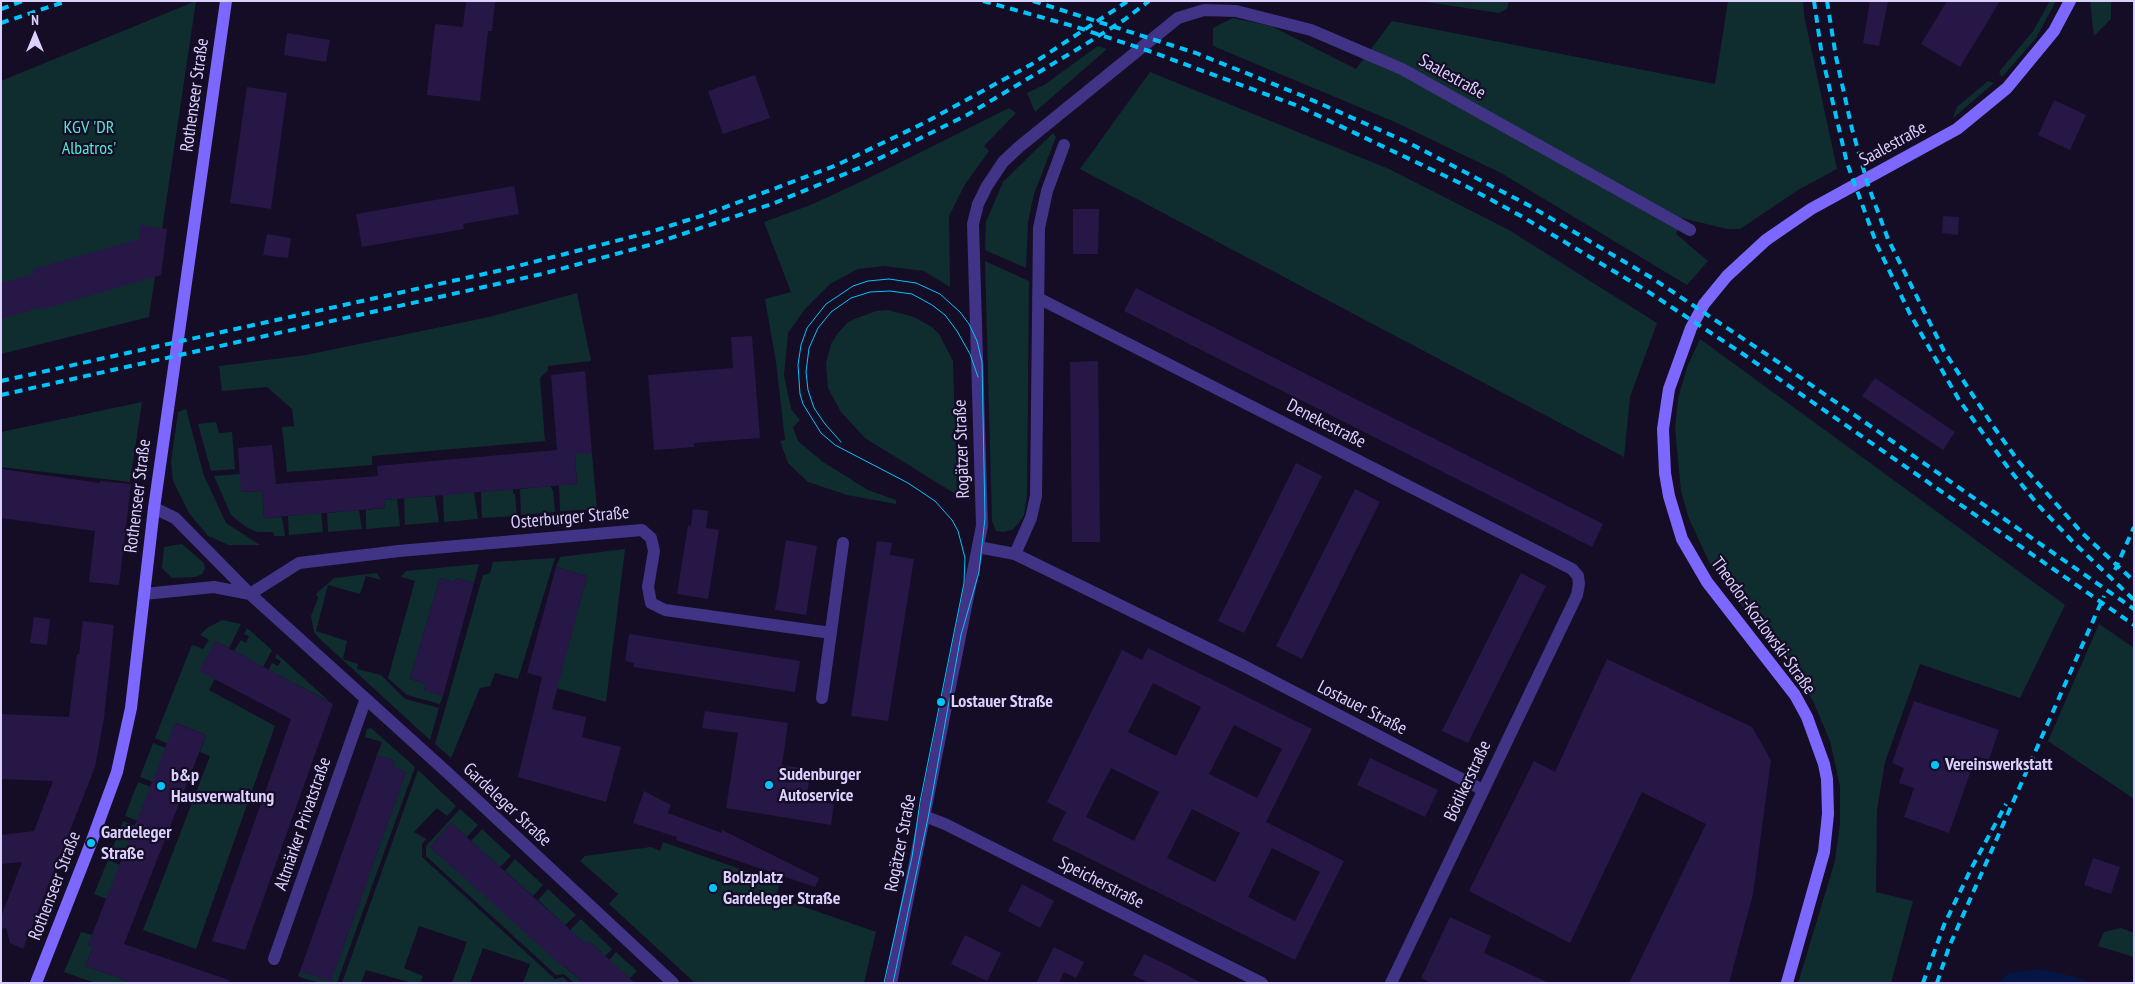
<!DOCTYPE html>
<meta charset="utf-8">
<style>
body{margin:0}
#map{position:relative;width:2135px;height:984px;overflow:hidden;background:#140d25;font-family:"PT Sans Narrow",sans-serif}
canvas{display:block}
.frame{position:absolute;inset:0;border:2px solid #dbd1ff;pointer-events:none}
.north{position:absolute;left:10px;top:10px;width:50px;height:50px;-webkit-text-stroke:4px #140d25;paint-order:stroke;rotate:0deg;font-size:14px;font-weight:700;line-height:20px;text-align:center;color:#dbd1ff}
.north::after{content:'';display:block;margin:auto;width:18px;height:22px;background:#dbd1ff;clip-path:polygon(50% 0,100% 100%,50% 72%,0 100%)}
</style>
<div id="map">
<canvas width="2135" height="984"></canvas>
<div class="frame"></div>
<div class="north">N</div>
</div>
<script>
const c = document.querySelector('canvas').getContext('2d');
c.lineJoin = 'round';
function paint(path, color) {
  c.fillStyle = color;
  c.fill(path, 'evenodd');
}
function shape(rows) {
  const path = new Path2D();
  for (const r of rows) {
    path.moveTo(r[0], r[1]);
    for (let i = 2; i < r.length; i += 2) path.lineTo(r[i], r[i + 1]);
  }
  return path;
}
function strokePath(path, color, width, dash) {
  c.strokeStyle = color;
  c.lineWidth = width;
  c.lineCap = dash ? 'butt' : 'round';
  c.setLineDash(dash || []);
  c.stroke(path);
}
function label(font, color, halo, rows, align = 'center') {
  c.font = font + ' "PT Sans Narrow",sans-serif';
  c.lineWidth = 4.5;
  c.setLineDash([]);
  c.textBaseline = 'middle';
  c.strokeStyle = halo;
  c.fillStyle = color;
  for (const [text, x, y, turn = 0] of rows) {
    c.save();
    c.translate(x, y);
    c.rotate((+turn || 0) * Math.PI / 180);
    c.textAlign = isNaN(turn) ? turn : align;
    if (halo) c.strokeText(text, 0, 0);
    c.fillText(text, 0, 0);
    c.restore();
  }
}
paint(shape([
 [196,1,149,317,1,354,1,81],
 [1420,1,1509,1,1507,9,1499,13],
 [1728,1,1803,1,1804,15,1837,169,1798,190,1740,229,1727,229,1682,218,1676,234,1708,261,1687,285,1501,173,1395,122,1213,46,1213,28,1233,18,1271,26,1356,69,1392,21,1715,84],
 [2050,1,2056,1,2036,38,2002,77,1999,72,2033,31],
 [2090,1,2111,1,2111,19,2094,36],
 [1098,46,1107,49,1035,112,1027,93,1044,85],
 [1150,72,1389,169,1509,230,1657,323,1630,397,1624,457,1080,169],
 [1988,81,1994,83,1953,118,1957,107],
 [1009,108,1016,113,984,146,989,151,964,186,949,216,950,287,924,271,884,266,858,269,830,284,805,309,788,333,784,375,791,409,800,420,793,427,798,441,823,462,868,490,896,500,896,504,847,495,808,482,788,463,780,441,785,440,776,362,765,299,791,292,764,222,813,204,875,175],
 [1053,133,1056,137,1034,194,1028,222,1026,268,985,250,986,222,1003,182],
 [985,261,1029,281,1027,496,1024,515,1018,524,1012,530,1003,532,996,531,992,521],
 [577,293,591,361,548,366,548,370,540,378,545,441,372,456,372,465,287,472,282,427,294,426,292,409,267,387,222,391,219,366,306,355,489,317],
 [888,310,914,317,932,327,939,334,953,361,957,495,865,438,841,412,828,388,826,363,831,344,838,333,848,322,857,318,876,311],
 [1700,339,2065,605,2020,698,1920,664,1885,762,1877,810,1876,892,1913,901,1891,983,1798,983,1835,861,1840,823,1840,786,1830,741,1813,701,1799,678,1712,568,1689,519,1681,491,1675,428,1678,399,1687,367],
 [142,402,130,482,1,467,1,432],
 [186,409,204,476,226,523,260,545,229,545,208,536,189,513,173,481,171,462,178,412],
 [216,422,219,433,232,432,235,469,211,471,198,424],
 [575,454,592,454,597,509,560,511,559,485,577,484],
 [240,474,242,492,262,491,264,518,282,517,285,536,274,536,273,532,257,532,246,527,231,515,214,476],
 [551,486,552,490,553,490,555,512,521,515,520,489],
 [513,489,513,494,515,494,517,516,482,518,481,492],
 [474,492,478,519,444,522,443,495],
 [435,496,439,522,405,525,404,498],
 [397,499,400,526,366,529,366,510,385,508,384,500],
 [359,510,362,529,328,532,327,513],
 [321,513,323,532,289,535,288,516],
 [182,544,204,563,205,569,202,574,196,577,172,578,162,568,164,547],
 [625,549,606,702,557,688,587,576,556,567,560,557],
 [555,558,518,679,495,673,490,686,480,688,451,758,435,744,483,575,490,573,493,562],
 [479,564,474,583,456,578,455,582,440,578,410,679,426,684,424,690,443,696,440,704,407,695,388,678,415,581,401,577,406,571],
 [377,573,381,580,366,576,360,594,328,585,316,631,347,641,343,659,358,664,357,669,381,675,405,699,439,708,430,740,322,641,314,632,311,616,318,598,316,594,334,578],
 [222,620,241,624,229,648,215,641,215,679,209,690,275,726,196,949,143,930,210,756,200,752,206,735,176,723,168,744,155,738,191,647,193,645,203,649,209,640,200,635,207,628],
 [2099,624,2134,648,2134,799,2048,741],
 [247,628,272,650,263,667,234,651,241,640,246,643,249,636,244,634],
 [277,654,330,702,269,670,272,663,278,666,281,661,275,658],
 [371,728,415,767,337,983,321,983,305,979,298,976,300,971,331,981,406,772,393,767,395,761,377,755,382,742,365,737,367,729],
 [153,743,166,748,153,782,140,777],
 [418,770,456,806,447,816,437,808,414,832,426,839,422,844,422,857,555,979,563,977,569,983,523,983,530,964,483,948,470,983,452,983,467,942,419,926,404,968,423,976,420,983,412,983,366,970,361,983,342,983],
 [138,782,151,787,138,821,125,816],
 [460,809,478,825,467,837,451,823,430,847,583,983,574,983,564,974,556,975,426,856,426,846],
 [123,821,136,826,122,860,110,855],
 [482,829,511,856,500,867,471,841],
 [663,842,780,883,776,897,876,932,864,983,695,983,609,904,618,894,580,861,585,856,651,847,660,851],
 [515,859,543,885,533,896,505,871],
 [108,860,120,865,107,899,94,894],
 [548,889,576,915,565,925,538,900],
 [581,919,612,949,605,956,589,941,586,944,570,930],
 [2121,928,2134,933,2134,957,2098,946,2104,932],
 [81,932,92,935,88,945,93,947,85,966,133,983,95,983,64,972],
 [616,952,637,971,630,978,609,960]
]), '#0f2d2f');
paint(shape([
 [2039,969,2071,976,2092,983,1999,983,2008,973]
]), '#061644');
paint(shape([
 [466,1,495,1,492,31,488,31,480,101,427,95,435,24,463,27],
 [1870,1,1888,1,1879,46,1863,43],
 [1947,1,2000,1,1960,67,1921,44],
 [287,33,330,40,326,62,284,55],
 [755,75,770,118,723,134,708,91],
 [247,87,287,93,271,209,230,203],
 [2054,100,2086,115,2070,150,2038,135],
 [514,186,519,214,463,224,464,229,362,247,356,214],
 [1073,209,1099,209,1098,254,1073,254],
 [1943,216,1959,217,1958,235,1942,233],
 [140,225,167,229,161,275,44,309,43,307,1,319,1,283,33,274,33,269,139,239],
 [267,234,291,238,288,258,263,255],
 [1136,288,1603,524,1592,547,1124,311],
 [752,336,760,438,694,443,694,447,654,450,648,375,733,368,731,337],
 [1098,361,1100,542,1072,542,1070,362],
 [585,371,592,454,575,454,577,484,384,500,385,508,264,518,262,491,241,492,238,448,272,445,276,484,378,476,377,466,557,450,551,375],
 [1875,378,1955,432,1943,450,1862,396],
 [1296,463,1322,476,1244,633,1218,621],
 [1,469,100,483,100,481,131,484,119,585,89,582,95,531,1,518],
 [1355,489,1380,502,1302,659,1276,646],
 [693,509,708,511,706,528,719,530,708,599,677,594,688,525,691,526],
 [786,540,817,546,806,615,775,610],
 [877,541,892,543,890,555,914,559,888,721,851,716],
 [556,567,587,576,552,709,586,717,582,737,621,747,606,802,518,777,542,677,527,673],
 [1521,573,1546,586,1468,743,1442,731],
 [440,578,455,582,456,578,474,583,443,696,424,691,426,684,410,679],
 [34,617,50,619,47,645,30,643],
 [83,621,114,625,104,718,95,767,23,949,10,943,6,928,1,929,1,917,22,862,1,864,1,835,34,831,53,781,1,779,1,714,69,717,77,654,79,654],
 [629,634,800,661,795,692,633,667,634,663,625,661],
 [215,641,333,704,245,950,212,941,291,719,199,671],
 [1148,648,1312,729,1266,822,1344,861,1295,960,1052,840,1066,812,1047,802,1122,650,1142,660],
 [1153,683,1201,707,1176,756,1128,732],
 [1234,725,1282,749,1257,798,1209,774],
 [1111,768,1159,792,1134,841,1086,817],
 [1192,809,1240,833,1215,882,1167,858],
 [1272,848,1320,872,1295,921,1248,897],
 [1607,659,1752,727,1771,760,1753,894,1729,983,1629,983,1706,824,1642,792,1570,943,1469,891,1534,761,1555,772],
 [1914,701,1999,730,1989,760,1976,756,1949,833,1904,817,1914,788,1899,783,1904,768,1892,763],
 [705,711,788,723,782,765,811,770,806,799,834,804,831,825,726,808,738,733,702,728],
 [175,723,206,735,124,944,229,980,228,983,133,983,85,966,93,947,88,945],
 [377,755,395,761,393,767,406,772,331,982,300,971],
 [1370,758,1438,790,1425,817,1357,785],
 [644,791,671,805,668,813,722,833,722,830,819,878,815,887,676,840,677,837,633,823],
 [451,823,586,944,589,941,635,983,583,983,565,966,564,968,430,847],
 [2093,858,2120,867,2111,894,2084,885],
 [1022,884,1054,901,1040,928,1008,911],
 [1450,917,1491,936,1484,953,1549,983,1431,983,1421,978],
 [965,935,1001,953,987,981,951,964],
 [1054,947,1084,962,1076,978,1064,972,1059,983,1036,983],
 [1144,954,1167,965,1202,983,1149,983,1133,975]
]), '#271747');
strokePath(shape([
 [1038,298,1572,569,1578,576,1579,584,1577,595,1391,983],
 [154,508,175,518,250,594,450,775,673,983],
 [978,547,1015,554,1244,666,1483,790],
 [1015,554,1031,518,1036,496,1039,228,1047,191,1064,145],
 [144,594,214,587,250,594],
 [250,594,299,563,399,551,642,530,651,538,654,551,648,587,651,603,665,610,831,633],
 [822,698,843,543],
 [924,816,945,824,1262,983],
 [274,959,365,701],
 [891,983,982,526,973,224,978,204,987,186,1003,162,1019,147,1178,18,1204,10,1236,11,1311,30,1402,69,1690,230]
]), '#413487', 12);
strokePath(shape([
 [36,983,91,843,117,772,131,708,154,508,226,1],
 [1787,983,1824,852,1828,814,1827,779,1824,764,1807,717,1795,695,1707,582,1682,539,1669,496,1665,473,1663,429,1669,389,1691,328,1704,304,1727,276,1766,240,1811,209,1957,129,2007,88,2054,31,2070,1]
]), '#7d68ff', 12);
strokePath(shape([
 [841,442,825,424,814,408,808,390,806,372,809,348,818,328,831,312,851,298,870,292,890,291,912,294,932,305,945,315,957,331,970,354,978,377],
 [884,983,912,857,920,802,964,583,965,558,958,531,952,520,935,501,908,483,835,445,821,433,803,404,800,394,798,365,801,345,807,328,826,304,853,286,868,281,889,279,916,283,940,294,960,312,969,324,977,341,982,362,985,518,979,572,961,635,928,818,893,983]
]), '#00c5fc', 1);
strokePath(shape([
 [983,1,1073,26,1149,51,1298,106,1462,184,1521,216,1647,291,1743,354,2134,625],
 [1033,1,1196,53,1303,96,1409,143,1530,206,1652,278,1778,362,2134,609],
 [1814,1,1822,56,1847,163,1877,245,1910,314,1959,400,2009,469,2039,506,2073,542,2134,600],
 [1827,1,1836,57,1852,129,1868,185,1888,239,1944,351,1993,426,2019,462,2082,533,2134,581],
 [1,9,23,1],
 [1,23,67,1],
 [1,381,502,270,647,233,707,214,837,165,926,122,1032,64,1128,1],
 [1,395,542,274,653,244,772,204,864,166,967,115,1081,47,1124,20,1149,1],
 [2115,570,2134,527],
 [1923,983,1944,925,1971,869,2006,804],
 [1937,983,1949,947,2104,596]
]), '#00c5fc', 4, [8, 6]);
for (const [x, y, r, color] of [
 [941,702,5,"#00c5fc"],
 [1935,765,5,"#00c5fc"],
 [769,785,5,"#00c5fc"],
 [161,786,5,"#00c5fc"],
 [91,843,5,"#00c5fc"],
 [713,888,5,"#00c5fc"]
]) {
  const dot = new Path2D();
  dot.arc(x, y, r, 0, 2 * Math.PI);
  c.fillStyle = color;
  c.fill(dot);
  strokePath(dot, '#140d25', 2);
}
label('18px', '#dbd1ff', '#140d25', [
 ["Saalestraße",1452,77,29],
 ["Rothenseer Straße",195,95,-82],
 ["Saalestraße",1893,144,-29],
 ["Denekestraße",1326,424,27],
 ["Rogätzer Straße",962,449,-92],
 ["Rothenseer Straße",138,496,-83],
 ["Osterburger Straße",570,518,-5],
 ["Theodor-Kozlowski-Straße",1763,626,54],
 ["Lostauer Straße",1362,708,27],
 ["Bödikerstraße",1468,781,-65],
 ["Gardeleger Straße",507,805,43],
 ["Altmärker Privatstraße",303,824,-71],
 ["Rogätzer Straße",901,843,-79],
 ["Speicherstraße",1101,883,27],
 ["Rothenseer Straße",55,886,-69]
]);
label('18px', '#54e8d4', '#140d25', [
 ["KGV 'DR",89,128],
 ["Albatros'",89,149]
]);
label('bold 18px', '#dbd1ff', '#140d25', [
 ["Lostauer Straße",951,702],
 ["Vereinswerkstatt",1945,765],
 ["Sudenburger",779,775],
 ["Autoservice",779,796],
 ["b&p",171,776],
 ["Hausverwaltung",171,797],
 ["Gardeleger",101,833],
 ["Straße",101,854],
 ["Bolzplatz",723,878],
 ["Gardeleger Straße",723,899]
], 'left');
</script>
